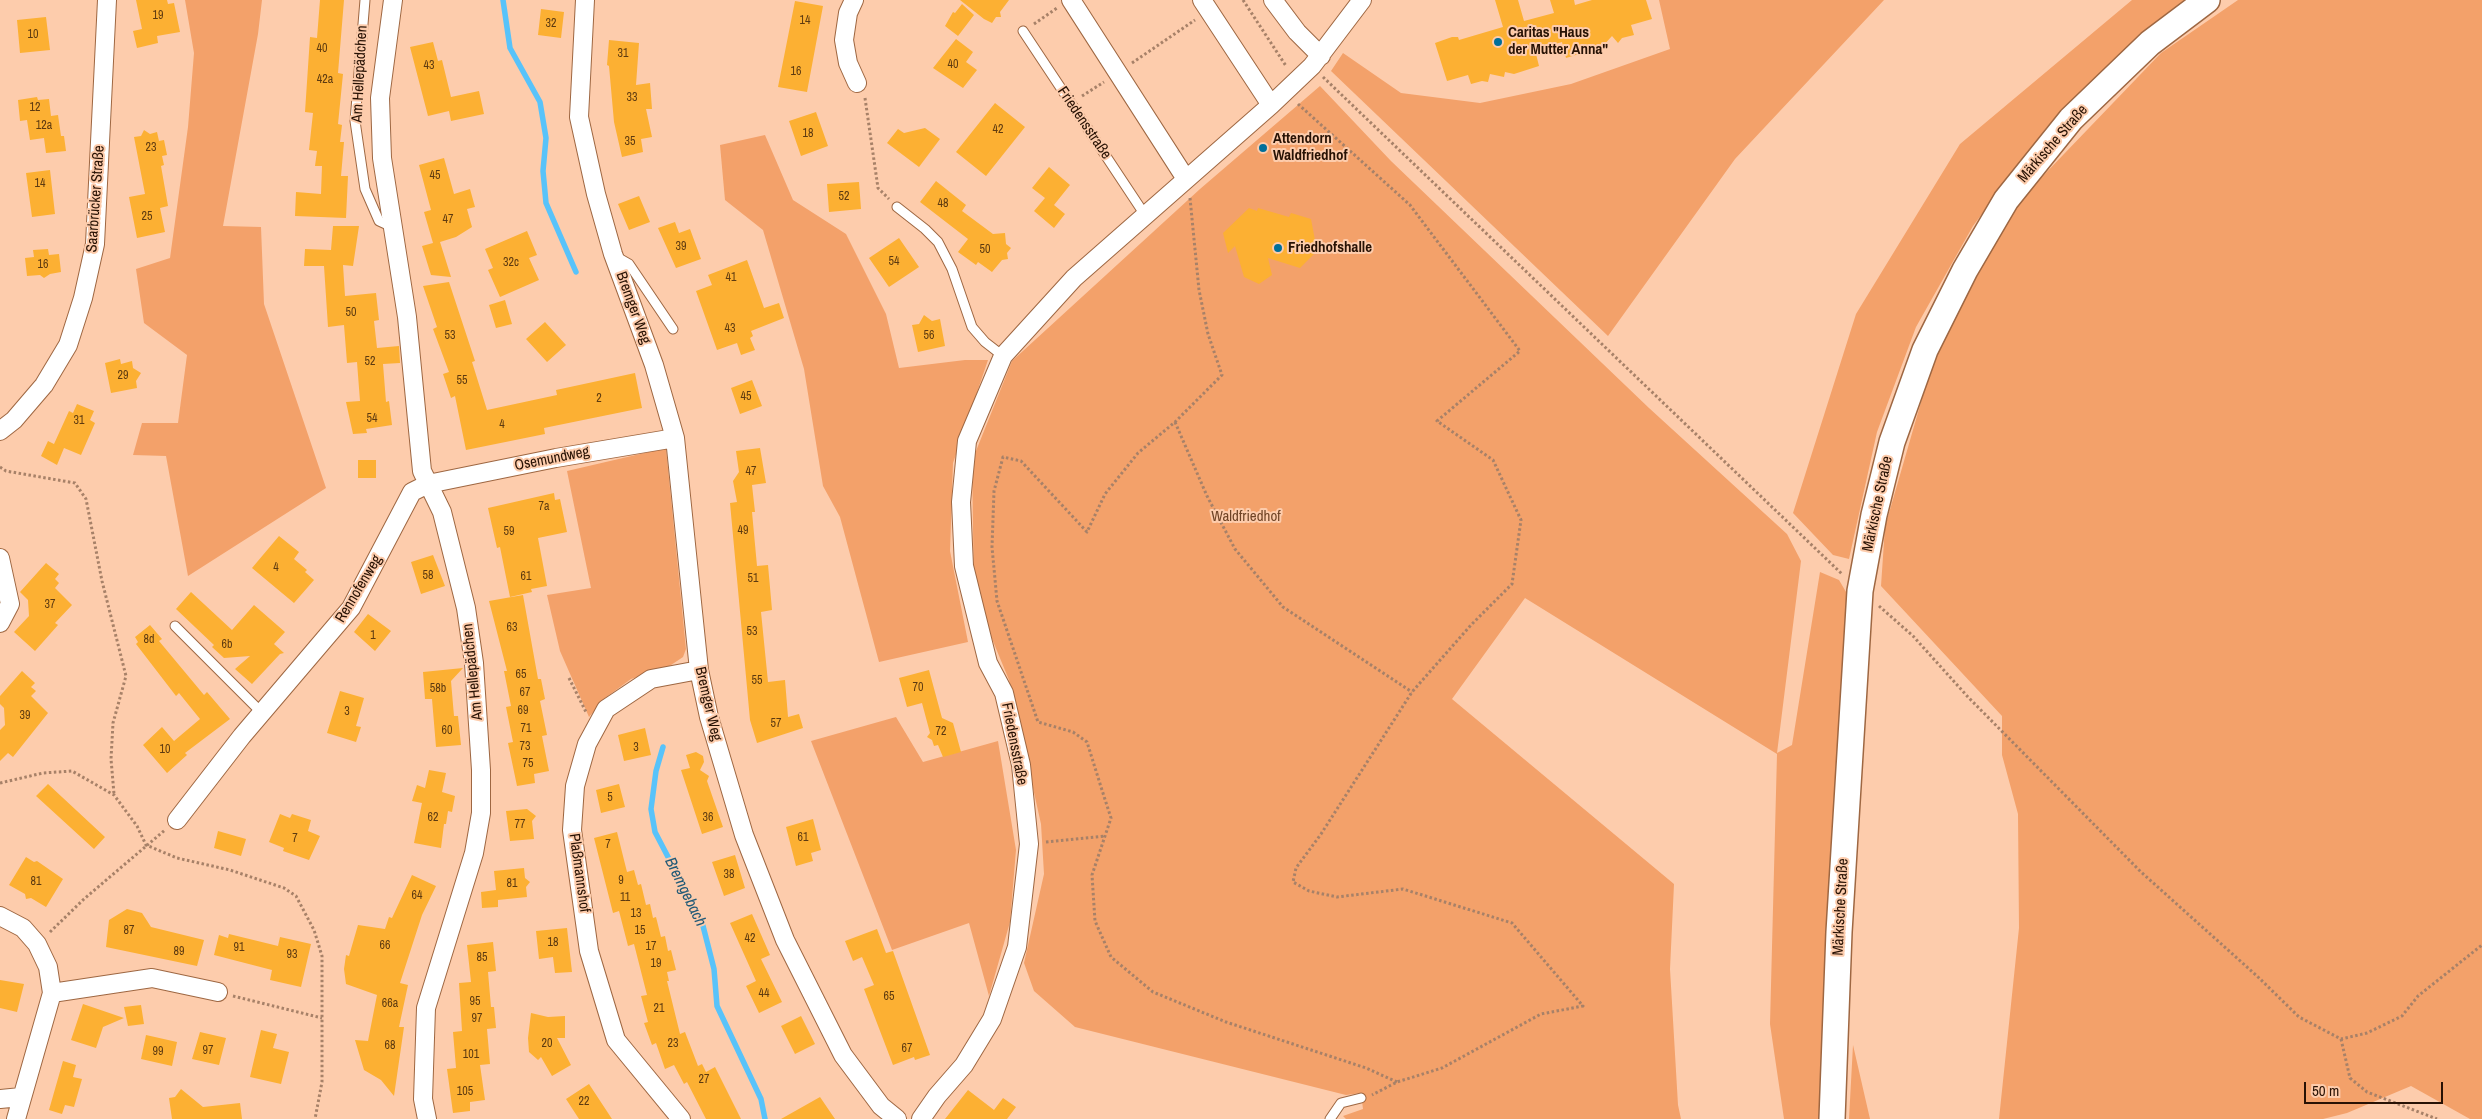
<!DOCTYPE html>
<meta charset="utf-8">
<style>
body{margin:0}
#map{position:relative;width:2482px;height:1119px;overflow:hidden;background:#fdccac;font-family:"Archivo Narrow",sans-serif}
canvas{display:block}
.scale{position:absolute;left:2304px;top:1082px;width:139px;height:22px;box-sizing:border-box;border:2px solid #281204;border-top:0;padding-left:6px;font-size:15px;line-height:18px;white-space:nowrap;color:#281204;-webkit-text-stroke:4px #fdccac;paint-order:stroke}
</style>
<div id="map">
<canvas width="2482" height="1119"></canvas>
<div class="scale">50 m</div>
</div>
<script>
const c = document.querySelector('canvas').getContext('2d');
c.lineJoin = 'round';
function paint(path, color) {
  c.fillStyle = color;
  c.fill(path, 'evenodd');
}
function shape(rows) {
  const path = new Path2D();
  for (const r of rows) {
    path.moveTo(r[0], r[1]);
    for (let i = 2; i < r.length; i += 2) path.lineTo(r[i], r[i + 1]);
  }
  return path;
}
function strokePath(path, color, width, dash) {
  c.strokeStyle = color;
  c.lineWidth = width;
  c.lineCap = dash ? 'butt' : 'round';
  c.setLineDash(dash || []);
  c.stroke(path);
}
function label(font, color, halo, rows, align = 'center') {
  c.font = font + ' "Archivo Narrow",sans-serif';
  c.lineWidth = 4;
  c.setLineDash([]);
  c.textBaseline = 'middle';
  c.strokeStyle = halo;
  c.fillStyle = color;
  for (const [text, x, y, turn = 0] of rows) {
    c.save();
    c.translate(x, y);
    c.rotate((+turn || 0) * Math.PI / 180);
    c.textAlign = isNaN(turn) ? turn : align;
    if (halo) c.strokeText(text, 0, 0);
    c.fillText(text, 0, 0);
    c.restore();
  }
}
paint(shape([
 [185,0,262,0,258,34,223,226,261,227,264,304,326,488,188,576,166,456,133,455,142,423,178,423,187,355,144,323,136,269,170,258,188,127,194,53],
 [1659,0,1884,0,1735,159,1608,336,1331,71,1343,53,1401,93,1480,103,1571,84,1670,49],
 [2132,0,2188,0,2170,11,2047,127,1973,226,1916,327,1877,432,1849,559,1833,555,1793,513,1856,314,1960,144],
 [2238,0,2482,0,2482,1119,2470,1119,2411,1086,2347,1113,2323,1119,1999,1119,2019,928,2018,814,2002,755,2002,716,1881,586,1885,527,1934,357,2015,205,2161,53],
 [1320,86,1391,161,1649,408,1787,534,1801,561,1777,753,1792,745,1820,572,1839,580,1849,597,1836,763,1820,1119,1784,1119,1770,1024,1777,754,1525,598,1452,699,1674,884,1670,969,1678,1105,1681,1119,1346,1119,1343,1116,1363,1109,1361,1093,1346,1095,1075,1027,1034,991,1024,963,1044,874,1041,824,1009,680,974,595,972,461,1012,361,1200,189],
 [765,135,793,200,846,234,886,314,899,368,965,360,988,360,953,463,950,551,968,642,879,662,840,517,823,486,804,369,763,230,725,200,720,145],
 [666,448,686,649,683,657,668,667,631,679,605,698,589,717,560,651,547,595,591,588,567,471],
 [896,717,923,762,998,741,1016,850,1010,922,989,996,969,923,892,950,811,741],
 [1853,1045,1870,1119,1849,1119]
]), '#f3a16a');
strokePath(shape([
 [503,0,510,48,540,102,546,138,543,171,546,203,576,272],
 [663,747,656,771,651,809,655,832,702,922,714,969,717,1006,761,1099,765,1119]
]), '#58c3fa', 5.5);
paint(shape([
 [136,0,167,0,168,4,174,3,180,32,157,36,158,43,137,48,133,31,142,29],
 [320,0,344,0,338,73,343,74,338,124,342,125,340,142,344,142,341,176,348,176,346,218,295,216,296,192,321,194,322,166,315,166,317,151,309,150,313,113,305,112,310,37,317,38],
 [960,0,1009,0,1000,12,1001,17,996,17,992,23,984,19],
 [1495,0,1518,0,1524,21,1554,13,1550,0,1574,0,1575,5,1592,0,1646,0,1652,19,1631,25,1634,35,1622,38,1618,43,1612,36,1602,47,1598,44,1592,50,1566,58,1562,42,1535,50,1539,66,1514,74,1505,72,1504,77,1490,74,1488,82,1482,81,1471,84,1468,75,1447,81,1435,43,1452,37,1458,37,1459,40,1503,27],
 [795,1,823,6,807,92,778,87],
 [962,4,974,15,958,36,945,26,953,12,955,13],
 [541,9,564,12,561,38,538,35],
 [46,17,50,50,20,53,17,20],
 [956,39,973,52,966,62,977,70,963,88,933,68],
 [609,40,639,43,636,85,650,83,652,109,646,109,652,137,641,139,643,152,622,157,614,122,609,66,607,65],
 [433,42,438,61,442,60,451,97,479,91,484,114,451,121,449,111,428,116,410,47],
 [37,97,38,100,49,99,51,116,58,115,61,136,64,136,66,151,46,153,44,138,30,140,27,120,20,121,18,100],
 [995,103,1025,127,986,176,956,152],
 [816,112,828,146,801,156,789,121],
 [925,128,940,139,919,167,887,143,898,129,904,133],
 [144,130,150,134,157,132,159,141,164,140,167,155,162,156,164,165,161,166,168,206,160,208,165,232,137,238,129,197,145,194,134,137,141,136],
 [444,158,454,194,470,189,475,207,467,209,472,227,456,237,440,242,451,277,431,275,422,246,433,243,424,212,431,210,419,165],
 [1049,167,1070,185,1054,205,1065,214,1054,228,1034,211,1045,198,1032,188],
 [50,170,55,214,32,217,26,173],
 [936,181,966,205,962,211,993,234,1005,233,1006,244,1011,248,1007,253,1008,259,1002,260,992,272,978,262,976,265,958,252,968,239,920,202],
 [859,182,861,209,829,212,827,184],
 [639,196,650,222,629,230,618,204],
 [1249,208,1257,211,1258,208,1289,217,1291,213,1311,219,1317,251,1300,268,1268,258,1272,275,1259,284,1244,277,1235,246,1228,253,1223,233],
 [675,222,679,233,690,229,701,259,676,268,658,228],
 [333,226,359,226,353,266,343,265,345,296,376,293,379,320,374,321,377,348,399,346,400,363,383,364,386,402,389,401,392,425,366,429,367,433,353,434,346,402,360,401,357,362,347,363,344,325,328,327,324,266,304,266,305,249,331,250],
 [527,231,537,255,529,258,539,280,500,297,488,270,493,268,485,249],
 [899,238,919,267,889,287,869,258],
 [48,249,49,255,59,254,61,272,50,274,44,278,40,275,27,276,25,258,34,257,33,250],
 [747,260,764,308,779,303,784,318,751,331,753,336,750,338,755,350,741,355,737,343,717,350,696,291,712,285,708,275],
 [449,282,475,361,472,362,487,410,557,395,556,390,635,373,642,408,544,428,545,434,466,450,455,396,451,398,443,374,449,372,433,329,437,327,423,286],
 [505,300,512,324,496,328,489,305],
 [924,315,932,321,940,319,945,346,918,352,912,325,919,324],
 [545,322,566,345,547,362,526,339],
 [120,359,121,364,132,361,133,368,141,373,136,381,137,388,111,393,105,363],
 [752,380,762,406,740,414,731,388],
 [77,404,94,411,90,420,95,423,81,455,64,448,57,465,41,456,48,441,54,444,69,411,73,413],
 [760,448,766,483,752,485,755,512,752,512,757,566,768,565,772,610,761,612,768,682,785,680,788,717,799,714,803,728,757,743,750,720,730,503,737,502,733,481,739,472,736,451],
 [358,460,376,460,376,478,358,478],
 [554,493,555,500,560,499,567,532,538,538,547,586,531,589,532,592,510,597,500,547,497,548,488,508],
 [279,536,299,552,294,559,307,570,305,572,314,580,294,603,252,568],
 [433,555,445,586,421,594,411,562],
 [46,563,59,574,55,579,59,583,55,588,72,605,55,623,58,625,35,651,14,632,29,616,28,600,20,592],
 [191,592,232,630,254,605,285,632,274,644,284,653,280,654,252,684,235,669,250,656,224,658,212,647,214,645,176,609],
 [523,595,538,679,541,679,545,699,540,701,547,735,542,736,549,771,534,774,535,783,517,786,508,743,513,742,506,707,511,706,504,671,507,671,489,601],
 [368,614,391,631,375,651,354,632],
 [150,625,162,639,159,641,204,695,207,692,230,719,185,753,187,755,167,773,143,745,162,727,174,741,200,719,179,693,176,696,136,644,138,642,135,637],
 [463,668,451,681,454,716,458,716,461,745,436,747,432,699,425,699,423,672],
 [929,670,942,718,953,723,961,752,943,757,938,745,934,746,932,740,927,737,930,733,922,703,907,707,899,678],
 [22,671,35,683,31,687,36,691,31,696,48,713,13,757,8,753,0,761,0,730,5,725,4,708,0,704,0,696],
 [340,691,364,698,356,726,361,727,356,742,327,733],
 [645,728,651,755,624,761,618,735],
 [696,752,703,756,704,762,700,770,709,776,707,781,723,827,702,834,681,770,690,768,686,755],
 [429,770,446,773,442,792,455,796,452,812,448,811,446,824,444,824,441,848,414,843,422,803,412,801,417,785,425,788],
 [48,784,105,837,94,849,36,796],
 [619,784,625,807,601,813,596,790],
 [527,809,536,816,532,821,534,839,510,841,506,811],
 [280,814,290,818,292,814,311,820,308,831,320,836,309,860,283,851,284,848,269,842],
 [813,819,821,850,811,853,813,861,796,866,786,827],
 [218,831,246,839,241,856,214,848],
 [617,832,627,872,634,870,638,885,641,884,646,905,650,904,653,918,656,917,661,937,665,936,668,951,671,950,676,970,667,972,669,981,667,981,680,1034,685,1032,698,1066,702,1064,706,1072,715,1067,741,1119,706,1119,687,1082,684,1084,674,1065,665,1069,656,1043,652,1045,644,1023,648,1022,641,996,647,995,634,944,628,946,619,911,613,913,594,838],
 [735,855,745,888,724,896,712,862],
 [26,857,34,862,37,861,63,879,46,907,31,898,26,899,25,894,9,885],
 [524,868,525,878,530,882,526,887,527,897,498,900,498,907,482,908,481,892,496,890,494,871],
 [412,875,436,886,422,915,400,983,408,985,399,1027,404,1027,394,1096,381,1080,364,1070,355,1040,368,1041,377,995,346,984,344,969,346,955,349,956,358,925,385,929,389,917,392,918],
 [127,909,142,913,151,927,204,940,197,966,106,947,109,920],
 [752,914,770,955,761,959,782,1002,759,1013,746,986,756,981,730,923],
 [567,928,572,972,555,973,553,957,539,959,536,931],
 [877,929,886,953,893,951,930,1055,915,1060,914,1057,893,1065,864,989,874,985,862,957,853,961,845,941],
 [229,934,278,946,280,937,311,944,301,987,270,980,272,970,214,955,219,935,228,938],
 [493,942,496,971,488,972,491,1007,494,1007,496,1028,487,1029,490,1064,480,1065,485,1100,470,1102,470,1111,453,1113,447,1069,456,1068,453,1032,462,1031,459,983,471,982,467,945],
 [0,980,24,984,17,1012,0,1008],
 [83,1004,124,1018,103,1027,96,1048,71,1040],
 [141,1005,144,1024,128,1026,124,1007],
 [531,1013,548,1017,565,1016,565,1038,557,1038,571,1065,552,1076,541,1057,538,1060,529,1052,528,1038],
 [801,1016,815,1044,795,1054,781,1026],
 [261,1030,277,1034,273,1048,289,1052,281,1084,250,1077],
 [200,1032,226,1038,219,1065,192,1059],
 [146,1035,177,1042,172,1066,141,1059],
 [63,1061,76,1065,73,1077,82,1079,74,1107,65,1105,62,1114,49,1110],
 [589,1084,612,1119,579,1119,566,1099],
 [181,1089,203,1107,240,1103,242,1119,172,1119,169,1098,175,1097],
 [968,1090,994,1110,1003,1098,1016,1107,1007,1119,945,1119],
 [820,1097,835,1119,781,1119]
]), '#fcb033');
const service = shape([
 [365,0,355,121,365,189,379,221,392,227],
 [1023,31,1145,215],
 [897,207,925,229,938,242,952,269,972,327,985,342,1003,356],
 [615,256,629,264,673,329],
 [175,626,262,713],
 [1330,1119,1341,1103,1361,1098]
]);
const minor = shape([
 [393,0,380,98,382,158,407,317,422,471,442,512,466,608,474,663,481,770,481,813,474,853,426,1008,423,1099,427,1119],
 [585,0,579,117,596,194,613,254,654,365,675,438,699,670,709,717,744,835,785,940,843,1055,881,1106,897,1119],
 [854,0,848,13,844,40,848,63,857,83],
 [1071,0,1186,179],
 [1202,0,1271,105],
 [1273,0,1297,32,1321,56],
 [0,431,14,420,44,385,68,345,83,298,95,244,107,0],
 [0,558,10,604,0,623],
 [177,820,242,736,351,608,412,492,428,484,556,458,675,438],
 [0,916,23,928,37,944,48,967,52,993,16,1119],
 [52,993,152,978,218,992],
 [0,1099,21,1097],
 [681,1119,616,1040,589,951,572,830,575,786,587,744,606,709,651,679,699,670],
 [921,1119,937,1096,964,1065,992,1019,1017,947,1029,844,1021,765,1004,693,988,663,964,566,961,502,967,441,1003,356,1074,278,1271,105,1312,66,1362,0]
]);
const secondary = shape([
 [1832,1119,1839,932,1860,591,1874,515,1892,442,1925,350,1965,270,2006,200,2071,119,2150,43,2207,0]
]);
strokePath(service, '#9e6742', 11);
strokePath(minor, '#9e6742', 20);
strokePath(secondary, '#9e6742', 28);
strokePath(shape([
 [1243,0,1286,66],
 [1034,24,1057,8],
 [1132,63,1195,20],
 [1323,77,1842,574],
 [1082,96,1104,82],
 [865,98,878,188,889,199],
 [1298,104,1410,205,1520,351,1437,421,1493,460,1521,520,1512,584,1471,625,1412,692,1321,834,1296,868,1293,882,1309,891,1337,897,1403,889,1512,923,1583,1006,1541,1014,1442,1068,1397,1082,1372,1095],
 [1190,198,1199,290,1208,334,1222,375,1175,422,1138,453,1105,494,1087,532,1021,461,1003,457,994,491,992,547,997,601,1038,722,1073,732,1087,742,1101,787,1111,818,1092,875,1095,921,1111,957,1153,992,1226,1022,1366,1068,1397,1082],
 [1175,422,1207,496,1235,549,1283,607,1412,692],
 [0,467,6,471,75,483,86,499,102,581,126,676,113,723,111,759,114,794],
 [1879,606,1913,636,1968,697,2141,872,2257,976,2299,1017,2341,1039,2367,1033,2402,1016,2418,996,2482,945],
 [569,678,586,712],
 [0,783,43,773,72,771,114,795,137,826,146,845,177,858,230,870,284,888,296,896,314,930,322,956,322,1082,315,1119],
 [1046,842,1105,836],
 [50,932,84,899,165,830],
 [233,996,322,1018],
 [2341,1039,2350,1078,2367,1092,2437,1119]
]), '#a78168', 3, [2.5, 2.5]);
strokePath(service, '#fff', 9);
strokePath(minor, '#fff', 18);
strokePath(secondary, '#fff', 25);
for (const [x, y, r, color] of [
 [1498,42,5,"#006f9a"],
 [1263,148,5,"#006f9a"],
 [1278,248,5,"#006f9a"]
]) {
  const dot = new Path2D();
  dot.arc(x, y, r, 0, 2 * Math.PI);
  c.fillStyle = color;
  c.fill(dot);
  strokePath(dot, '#fdccac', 2);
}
label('12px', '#5d3a10', null, [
 ["19",158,16],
 ["14",805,21],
 ["32",551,24],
 ["10",33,35],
 ["40",322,49],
 ["31",623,54],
 ["40",953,65],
 ["43",429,66],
 ["16",796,72],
 ["42a",325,80],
 ["33",632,98],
 ["12",35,108],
 ["12a",44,126],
 ["42",998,130],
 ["18",808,134],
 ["35",630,142],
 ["23",151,148],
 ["45",435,176],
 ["14",40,184],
 ["52",844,197],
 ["48",943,204],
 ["25",147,217],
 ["47",448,220],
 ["39",681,247],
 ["50",985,250],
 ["54",894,262],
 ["32c",511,263],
 ["16",43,265],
 ["41",731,278],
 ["50",351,313],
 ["43",730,329],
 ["53",450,336],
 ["56",929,336],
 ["52",370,362],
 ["29",123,376],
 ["55",462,381],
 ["45",746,397],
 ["2",599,399],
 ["54",372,419],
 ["31",79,421],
 ["4",502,425],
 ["47",751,472],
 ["7a",544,507],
 ["49",743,531],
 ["59",509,532],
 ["4",276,568],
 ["58",428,576],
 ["61",526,577],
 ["51",753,579],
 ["37",50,605],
 ["63",512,628],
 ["53",752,632],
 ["1",373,636],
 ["8d",149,640],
 ["6b",227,645],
 ["65",521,675],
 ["55",757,681],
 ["70",918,688],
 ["58b",438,689],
 ["67",525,693],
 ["69",523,711],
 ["3",347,712],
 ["39",25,716],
 ["57",776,724],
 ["71",526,729],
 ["60",447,731],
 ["72",941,732],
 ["73",525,747],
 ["3",636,748],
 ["10",165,750],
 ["75",528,764],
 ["5",610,798],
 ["62",433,818],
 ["36",708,818],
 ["77",520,825],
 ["61",803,838],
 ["7",295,839],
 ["7",608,845],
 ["38",729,875],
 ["9",621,881],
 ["81",36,882],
 ["81",512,884],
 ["64",417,896],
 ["11",625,898],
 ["13",636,914],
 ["87",129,931],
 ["15",640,931],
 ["42",750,939],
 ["18",553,943],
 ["66",385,946],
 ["17",651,947],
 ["91",239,948],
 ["89",179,952],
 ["93",292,955],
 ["85",482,958],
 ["19",656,964],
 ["44",764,994],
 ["65",889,997],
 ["95",475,1002],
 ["66a",390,1004],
 ["21",659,1009],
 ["97",477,1019],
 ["20",547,1044],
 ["23",673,1044],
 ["68",390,1046],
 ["67",907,1049],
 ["97",208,1051],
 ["99",158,1052],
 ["101",471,1055],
 ["27",704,1080],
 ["105",465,1092],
 ["22",584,1102]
]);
label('bold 15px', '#281204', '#fdccac', [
 ["Caritas \"Haus",1508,33],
 ["der Mutter Anna\"",1508,50],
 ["Attendorn",1273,139],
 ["Waldfriedhof",1273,156],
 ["Friedhofshalle",1288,248]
], 'left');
label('15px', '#281204', '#fdccac', [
 ["Am Hellepädchen",360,74,-87],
 ["Friedensstraße",1084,123,56],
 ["Märkische Straße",2053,144,-49],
 ["Saarbrücker Straße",96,199,-86],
 ["Bremger Weg",633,308,70],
 ["Osemundweg",552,459,-11],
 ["Märkische Straße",1878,504,-78],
 ["Rennofenweg",359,589,-59],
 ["Am Hellepädchen",473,672,-96],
 ["Bremger Weg",708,704,77],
 ["Friedensstraße",1014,744,79],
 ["Plaßmannshof",579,873,82],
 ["Märkische Straße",1841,907,-87]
]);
label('15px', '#6f4325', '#fdccac', [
 ["Waldfriedhof",1246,517]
]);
label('italic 16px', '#225a77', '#fdccac', [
 ["Bremgebach",685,892,64]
]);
</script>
